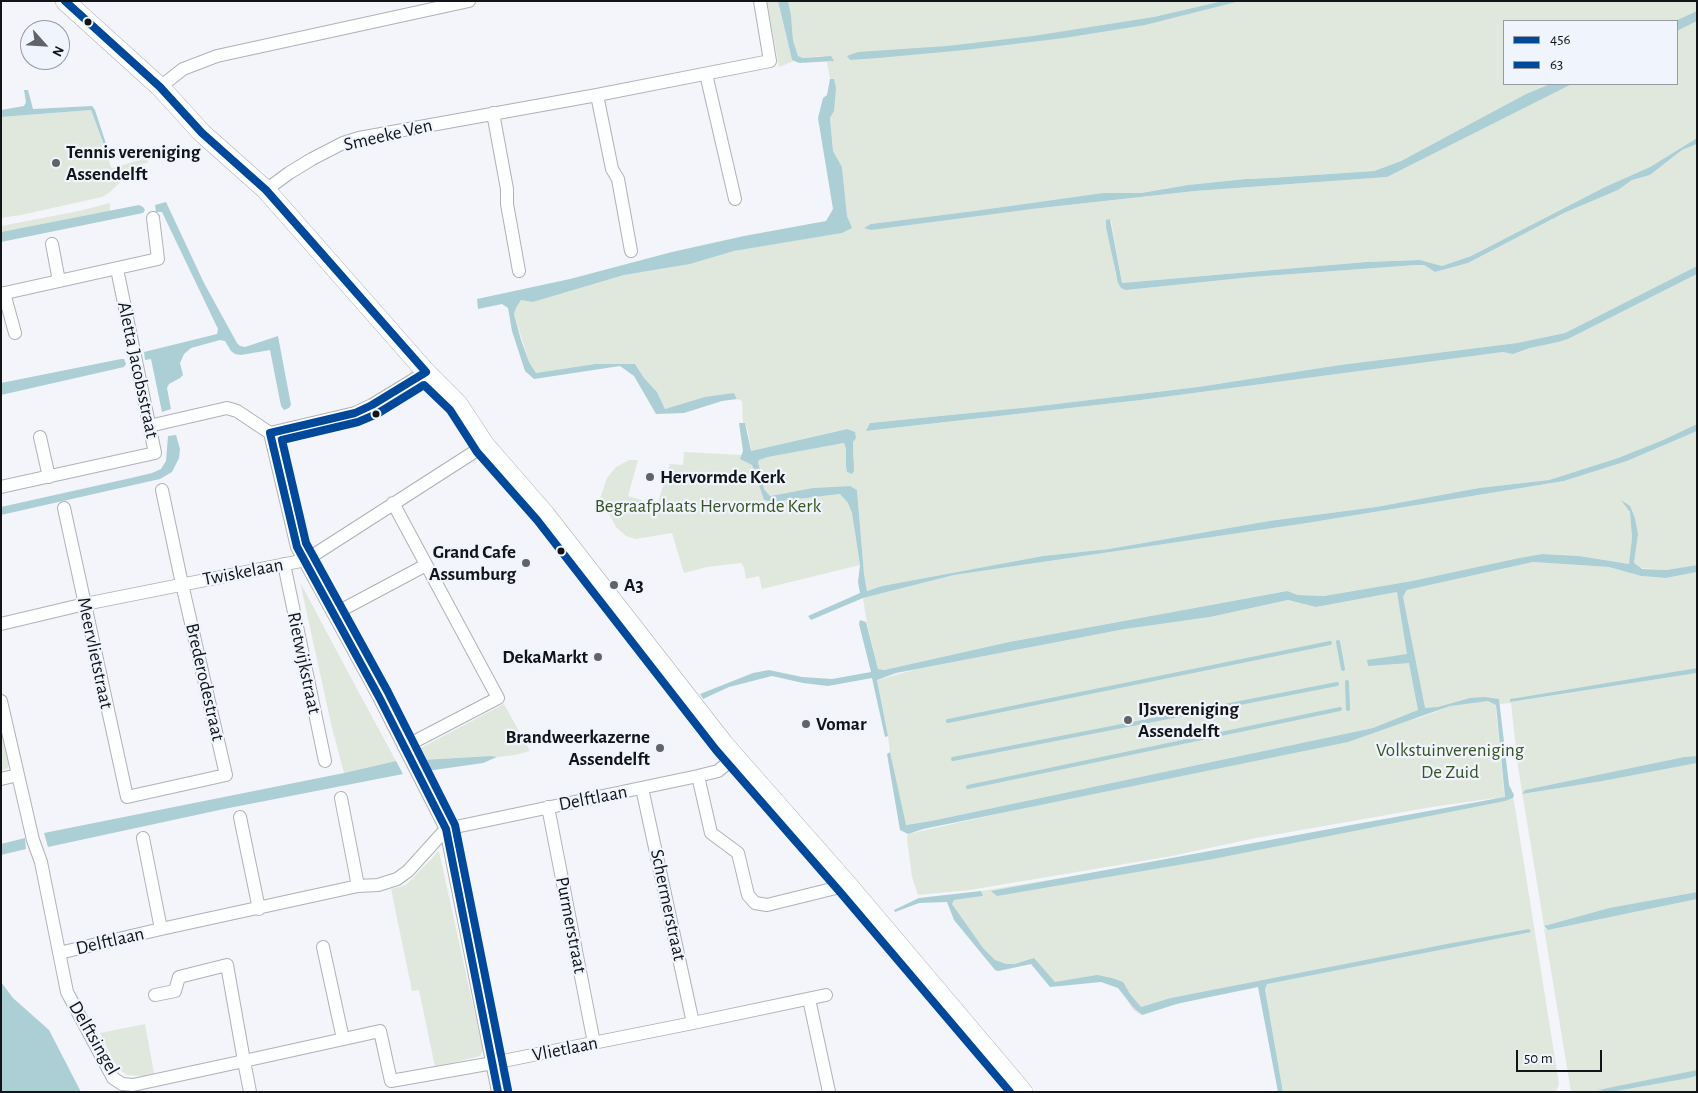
<!DOCTYPE html>
<style>
body{margin:0}
#map{position:relative;width:1698px;height:1093px;overflow:hidden;background:#f3f5fa;font-family:"Alegreya Sans",sans-serif}
canvas{display:block}
.frame{position:absolute;inset:0;border:2px solid #121417;pointer-events:none}
.legend{position:absolute;left:1503px;top:20px;width:175px;height:65px;box-sizing:border-box;background:#f0f4fd;border:1px solid #979aa1;margin:0;padding:6px 9px;list-style:none;font-size:15px;color:#121417}
.legend li{display:flex;align-items:center;gap:10px;height:25px}
.legend b{width:25px;border:1px solid #979aa1}
.north{position:absolute;left:20px;top:20px;width:50px;height:50px;box-sizing:border-box;background:#f0f4fd;border:1px solid #979aa1;border-radius:50%;rotate:116deg;font-size:14px;font-weight:700;line-height:20px;text-align:center;color:#121417}
.north::after{content:'';display:block;margin:auto;width:18px;height:22px;background:#616366;clip-path:polygon(50% 0,100% 100%,50% 72%,0 100%)}
.scale{position:absolute;left:1516px;top:1050px;width:86px;height:22px;box-sizing:border-box;border:2px solid #121417;border-top:0;padding-left:6px;font-size:15px;line-height:18px;white-space:nowrap;color:#121417;-webkit-text-stroke:4px #f0f4fd;paint-order:stroke}
</style>
<div id="map">
<canvas width="1698" height="1093"></canvas>
<div class="frame"></div>
<ul class="legend">
<li><b style="height:6px;background:#004899"></b>456</li>
<li><b style="height:6px;background:#004899"></b>63</li>
</ul>
<div class="north">N</div>
<div class="scale">50 m</div>
</div>
<script>
const c = document.querySelector('canvas').getContext('2d');
c.lineJoin = 'round';
function paint(path, color) {
  c.fillStyle = color;
  c.fill(path, 'evenodd');
}
function shape(rows) {
  const path = new Path2D();
  for (const r of rows) {
    path.moveTo(r[0], r[1]);
    for (let i = 2; i < r.length; i += 2) path.lineTo(r[i], r[i + 1]);
  }
  return path;
}
function strokePath(path, color, width, dash) {
  c.strokeStyle = color;
  c.lineWidth = width;
  c.lineCap = dash ? 'butt' : 'round';
  c.setLineDash(dash || []);
  c.stroke(path);
}
function label(font, color, halo, rows, align = 'center') {
  c.font = font + ' "Alegreya Sans",sans-serif';
  c.lineWidth = 4.5;
  c.setLineDash([]);
  c.textBaseline = 'middle';
  c.strokeStyle = halo;
  c.fillStyle = color;
  for (const [text, x, y, turn = 0] of rows) {
    c.save();
    c.translate(x, y);
    c.rotate((+turn || 0) * Math.PI / 180);
    c.textAlign = isNaN(turn) ? turn : align;
    if (halo) c.strokeText(text, 0, 0);
    c.fillText(text, 0, 0);
    c.restore();
  }
}
paint(shape([
 [767,1,778,1,792,60,794,61,779,67],
 [788,1,1697,1,1697,11,1675,21,1504,21,1504,84,1550,84,1526,94,1401,161,1374,171,1270,178,1246,179,1188,185,1141,193,1103,193,974,211,871,224,1032,209,1195,191,1387,177,1572,84,1677,84,1677,31,1697,21,1697,138,1650,167,1605,187,1471,256,1442,266,1420,260,1366,262,1122,283,1111,220,1106,220,1116,276,1126,290,1252,277,1416,265,1424,265,1435,272,1468,263,1564,213,1618,190,1632,180,1650,175,1682,150,1697,144,1697,266,1565,333,1517,343,1340,365,1198,387,1031,407,870,423,867,431,1141,400,1503,352,1513,354,1530,348,1568,339,1697,274,1697,424,1663,440,1618,458,1549,480,1479,488,1376,507,1269,521,1109,549,1043,556,882,586,867,591,864,574,857,490,850,486,813,488,770,496,764,489,761,472,757,463,759,460,768,457,844,443,846,449,846,466,854,459,853,442,856,437,846,429,751,451,748,431,745,424,743,423,742,401,737,399,734,393,665,409,657,392,644,378,635,364,595,364,536,373,529,362,514,314,516,308,521,300,533,302,624,275,690,264,734,251,841,233,851,228,847,216,842,167,833,151,830,118,834,111,834,79,830,79,827,62,833,61,822,56,803,58,798,56,793,40,791,15],
 [91,110,111,167,113,168,146,158,149,162,137,166,110,192,102,197,21,215,1,218,1,117],
 [110,203,110,211,1,232,1,226,79,211],
 [1697,431,1697,565,1666,570,1639,568,1634,563,1638,534,1635,518,1623,501,1630,512,1632,538,1630,564,1579,556,1542,554,1519,558,1412,581,1324,596,1298,595,1286,591,1009,642,884,670,878,669,867,624,863,598,954,575,1307,523,1564,481,1627,461],
 [684,452,742,455,741,459,752,465,764,500,772,502,840,494,848,503,852,513,860,565,762,589,759,576,746,579,744,567,741,563,707,567,684,573,672,533,636,539,626,536,616,527,610,516,602,508,600,499,607,478,616,467,629,460,638,460,628,496,657,505,670,464,683,465],
 [1533,562,1609,567,1641,576,1666,578,1697,572,1697,668,1510,700,1511,702,1697,673,1697,756,1684,757,1526,790,1523,794,1697,763,1697,892,1609,908,1544,926,1518,767,1511,703,1500,704,1499,700,1496,711,1505,800,1513,798,1514,801,1559,1084,1556,1092,1283,1092,1265,989,1266,985,1191,1000,1142,1015,1134,1011,1120,989,1106,982,1094,981,1050,986,1040,972,1031,964,998,971,955,918,952,904,954,900,983,896,981,891,1161,862,1361,823,1465,806,1496,798,1438,806,1256,838,1172,856,970,890,918,895,912,877,907,839,908,834,1419,718,1448,707,1373,728,931,821,905,825,890,752,888,736,877,680,917,669,1125,629,1210,617,1288,600,1316,607,1397,592],
 [300,582,349,674,396,761,344,773,332,728],
 [504,704,530,751,515,755,497,757,491,756,422,760,418,752,419,749],
 [1,732,9,763,8,768,1,771],
 [439,851,483,1051,480,1056,435,1067,419,990,412,991,391,889,406,885],
 [1697,899,1697,1070,1600,1091,1571,1092,1544,928,1548,930],
 [145,1024,154,1073,145,1076,127,1075,120,1070,114,1062,100,1033],
 [1697,1076,1697,1092,1611,1092,1684,1079]
]), '#e0e8de');
paint(shape([
 [778,1,788,1,791,15,793,40,798,56,803,58,831,56,834,61,799,63,792,60],
 [1223,1,1240,1,1145,25,1064,38,965,50,878,58,850,60,847,56,858,52,947,46,1033,36,1154,17],
 [1697,11,1697,21,1677,31,1677,21,1675,21],
 [830,79,834,79,836,88,834,111,830,118,833,151,842,167,847,216,852,228,842,233,734,251,690,264,624,275,533,302,521,300,516,308,514,314,521,340,529,362,536,373,595,364,635,364,644,378,657,392,665,409,705,397,734,393,737,399,722,401,684,413,656,414,634,376,620,366,534,379,525,371,512,331,508,308,502,304,478,309,477,299,570,279,672,252,744,236,826,221,833,209,818,118,823,98,827,95],
 [1550,84,1572,84,1387,177,1195,191,1032,209,871,230,864,228,871,224,974,211,1103,193,1141,193,1188,185,1246,179,1270,178,1374,171,1401,161,1526,94],
 [24,90,28,90,33,109,92,106,95,110,111,159,109,159,91,110,1,117,1,110,24,106,26,102],
 [1697,138,1697,144,1682,150,1650,175,1632,180,1618,190,1564,213,1468,263,1435,272,1424,265,1416,265,1252,277,1126,290,1121,288,1118,283,1106,227,1106,220,1110,219,1122,283,1366,262,1420,260,1442,266,1471,256,1605,187,1650,167],
 [166,202,204,283,237,343,240,346,245,347,278,336,291,405,289,408,284,410,281,406,270,350,241,355,235,354,231,351,225,341,220,340,191,348,184,354,180,363,183,375,180,378,169,384,167,388,171,409,162,412,151,359,145,360,144,352,217,334,218,329,162,212,156,212,155,205],
 [139,205,143,207,145,210,143,213,1,242,1,232],
 [1697,266,1697,274,1568,339,1558,342,1530,348,1513,354,1503,352,1141,400,866,431,870,423,1031,407,1198,387,1340,365,1517,343,1565,333],
 [121,359,124,359,126,364,124,367,1,395,1,383],
 [739,423,745,423,751,451,847,429,855,432,856,438,853,442,854,471,852,474,847,472,846,466,846,449,844,443,768,457,759,460,758,463,761,472,764,489,770,496,813,488,850,486,857,490,864,574,867,591,882,586,1043,556,1109,549,1269,521,1376,507,1479,488,1549,480,1618,458,1663,440,1697,424,1697,431,1627,461,1564,481,1307,523,954,575,863,598,811,620,808,616,860,593,858,582,860,565,852,513,848,503,840,494,772,502,764,500,752,465,740,459,743,451],
 [176,435,180,449,179,458,172,472,160,479,1,515,1,507,131,478,152,473,161,469,166,461,168,436],
 [1621,500,1630,506,1635,518,1638,534,1634,563,1642,569,1666,570,1697,565,1697,572,1666,578,1641,576,1609,567,1533,562,1407,590,1406,591,1403,597,1425,708,1438,707,1470,698,1485,697,1499,699,1509,785,1514,795,1513,798,1505,801,1213,859,997,896,991,891,1505,797,1496,705,1488,701,1450,706,1348,742,923,829,908,834,900,830,887,754,890,752,906,825,931,821,1373,728,1418,710,1409,663,1368,666,1367,660,1407,654,1397,592,1316,607,1288,600,1210,617,1125,629,896,673,877,680,888,736,885,737,872,678,828,686,803,683,772,676,729,687,703,699,700,694,753,673,769,670,802,677,832,679,871,672,859,624,860,620,866,622,878,669,884,670,1009,642,1287,591,1298,595,1324,596,1412,581,1519,558,1542,554,1579,556,1629,564,1632,538,1630,512],
 [1697,668,1697,673,1510,702,1510,699,1517,698],
 [491,756,497,757,483,763,427,771,422,760],
 [1697,756,1697,763,1602,781,1522,794,1525,790,1684,757],
 [396,761,403,774,224,809,48,847,44,833,344,773],
 [25,838,26,849,1,855,1,844],
 [981,891,983,896,954,900,952,904,983,948,995,960,1006,964,1015,964,1034,958,1055,982,1097,975,1112,978,1123,982,1130,994,1141,1007,1171,998,1447,944,1529,929,1531,932,1267,984,1265,989,1283,1092,1278,1092,1258,987,1176,1004,1142,1015,1133,1007,1118,988,1101,982,1050,987,1031,964,998,971,995,970,954,920,947,902,919,903,895,912,894,910,919,898],
 [1697,892,1697,899,1548,930,1544,926,1609,908],
 [1,982,13,998,49,1030,81,1092,1,1092],
 [1697,1070,1697,1076,1684,1079,1611,1092,1598,1090]
]), '#acced5');
strokePath(shape([
 [1338,642,1343,669],
 [1347,682,1348,709],
 [948,721,1330,643],
 [953,759,1337,684],
 [968,787,1340,709]
]), '#acced5', 4);
const street = shape([
 [706,74,735,199],
 [160,87,183,69,217,56,469,1],
 [597,95,612,169,618,179,631,251],
 [493,113,507,189,507,204,519,271],
 [266,190,289,173,312,159,343,143,359,138,597,95,770,61,760,1],
 [52,244,59,281],
 [4,293,15,333],
 [1,294,158,259,153,218],
 [149,426,227,408,237,411,270,433,355,413,372,405,426,372],
 [270,433,297,547,379,697,446,829,498,1092],
 [40,437,49,477],
 [1,487,155,453,117,269],
 [393,503,498,698,404,747],
 [64,508,127,797,226,775,182,584,162,490],
 [284,564,325,761],
 [334,614,426,565],
 [1,624,85,604,306,560,485,445],
 [1,701,33,840,41,862,67,992,113,1078,122,1084,133,1085,244,1061,250,1092],
 [698,776,711,833,738,853,748,895,755,903,767,905,848,885],
 [1,779,18,775],
 [642,788,693,1023],
 [341,798,358,886],
 [548,807,594,1043],
 [240,817,259,909],
 [143,838,161,929],
 [323,947,343,1039],
 [59,953,161,929,358,886,378,885,397,879,408,871,446,829,698,776,718,771,736,756],
 [155,995,175,991,179,977,227,965,244,1061,380,1031,391,1081,493,1063,693,1023,826,995],
 [809,999,829,1092]
]);
const secondary = shape([
 [65,1,160,87,202,133,266,190,426,372,458,404,485,445,545,514,724,744,848,885,1023,1092]
]);
strokePath(street, '#b0b1b5', 14);
strokePath(secondary, '#b0b1b5', 20);
strokePath(street, '#fdfefe', 12);
strokePath(secondary, '#fdfefe', 19);
strokePath(shape([
 [65,1,160,87,202,133,266,190,426,372],
 [270,433,297,547,379,697,446,829,498,1092],
 [270,433,355,413,372,405,426,372]
]), '#004899', 8);
strokePath(shape([
 [508,1090,455,825,388,692,306,543,282,440,358,422,377,414,424,385,450,410,477,452,537,520,716,750,840,892,1010,1092]
]), '#004899', 8);
for (const [x, y, r, color] of [
 [88,22,4.5,"#121417"],
 [56,163,5,"#616366"],
 [376,414,4.5,"#121417"],
 [650,477,5,"#616366"],
 [561,551,4.5,"#121417"],
 [526,563,5,"#616366"],
 [614,585,5,"#616366"],
 [598,657,5,"#616366"],
 [1128,720,5,"#616366"],
 [806,724,5,"#616366"],
 [660,748,5,"#616366"]
]) {
  const dot = new Path2D();
  dot.arc(x, y, r, 0, 2 * Math.PI);
  c.fillStyle = color;
  c.fill(dot);
  strokePath(dot, '#f0f4fd', 2);
}
label('19px', '#121417', '#f0f4fd', [
 ["Smeeke Ven",388,135,-13],
 ["Aletta Jacobsstraat",138,370,78],
 ["Twiskelaan",243,572,-11],
 ["Meervlietstraat",95,653,78],
 ["Rietwijkstraat",304,663,78],
 ["Brederodestraat",205,682,77],
 ["Delftlaan",593,798,-11],
 ["Schermerstraat",668,905,78],
 ["Purmerstraat",571,925,79],
 ["Delftlaan",110,941,-13],
 ["Delftsingel",94,1038,60],
 ["Vlietlaan",565,1049,-11]
]);
label('bold 19px', '#121417', '#f0f4fd', [
 ["Tennis vereniging",66,152],
 ["Assendelft",66,174],
 ["Hervormde Kerk",660,477],
 ["Grand Cafe",516,552,"right"],
 ["Assumburg",516,574,"right"],
 ["A3",624,585],
 ["DekaMarkt",588,657,"right"],
 ["IJsvereniging",1138,709],
 ["Assendelft",1138,731],
 ["Vomar",816,724],
 ["Brandweerkazerne",650,737,"right"],
 ["Assendelft",650,759,"right"]
], 'left');
label('19px', '#385422', '#f0f4fd', [
 ["Begraafplaats Hervormde Kerk",708,506],
 ["Volkstuinvereniging",1450,750],
 ["De Zuid",1450,772]
]);
</script>
